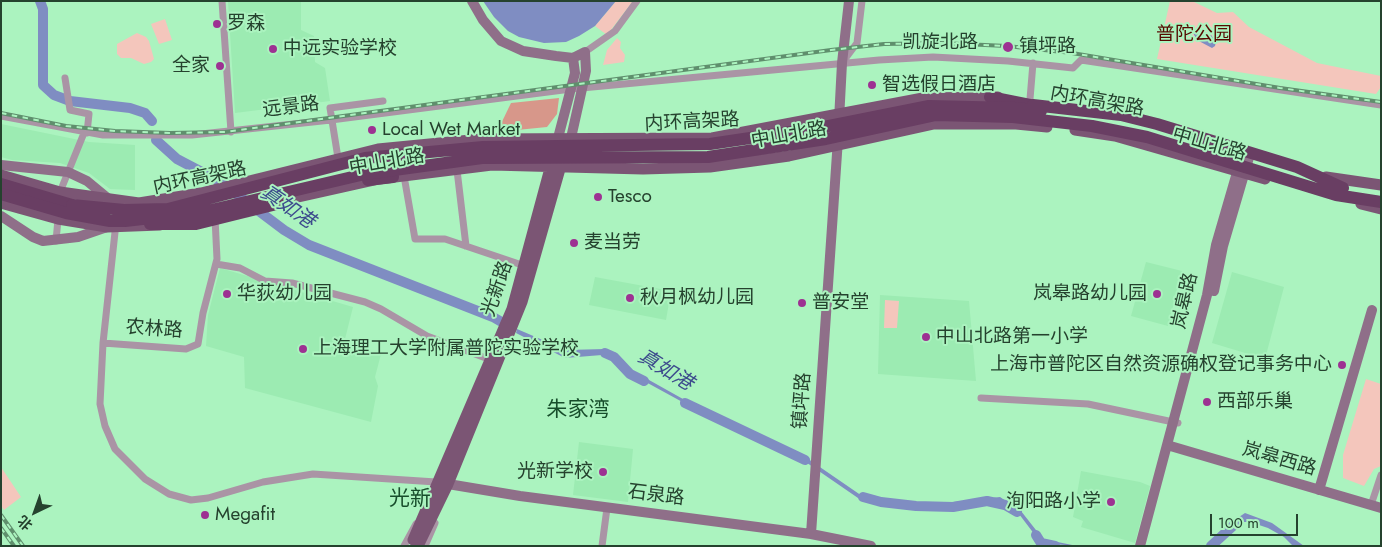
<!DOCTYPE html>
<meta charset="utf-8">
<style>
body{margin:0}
#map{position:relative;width:1382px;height:547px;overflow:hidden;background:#abf3bf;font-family:Jost,"Noto Sans SC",sans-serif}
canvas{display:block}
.frame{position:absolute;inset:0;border:2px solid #25422e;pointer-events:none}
.north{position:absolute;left:10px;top:487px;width:50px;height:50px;-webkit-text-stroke:4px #abf3bf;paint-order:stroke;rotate:222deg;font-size:14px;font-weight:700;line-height:20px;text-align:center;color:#25422e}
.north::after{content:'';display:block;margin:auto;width:18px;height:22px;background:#25422e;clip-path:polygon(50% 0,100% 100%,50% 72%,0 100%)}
.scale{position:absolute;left:1210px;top:514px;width:88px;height:22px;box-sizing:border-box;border:2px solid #25422e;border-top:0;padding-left:6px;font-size:15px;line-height:18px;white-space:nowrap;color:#25422e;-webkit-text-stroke:4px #abf3bf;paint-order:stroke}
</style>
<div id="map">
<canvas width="1382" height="547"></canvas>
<div class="frame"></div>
<div class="north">北</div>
<div class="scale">100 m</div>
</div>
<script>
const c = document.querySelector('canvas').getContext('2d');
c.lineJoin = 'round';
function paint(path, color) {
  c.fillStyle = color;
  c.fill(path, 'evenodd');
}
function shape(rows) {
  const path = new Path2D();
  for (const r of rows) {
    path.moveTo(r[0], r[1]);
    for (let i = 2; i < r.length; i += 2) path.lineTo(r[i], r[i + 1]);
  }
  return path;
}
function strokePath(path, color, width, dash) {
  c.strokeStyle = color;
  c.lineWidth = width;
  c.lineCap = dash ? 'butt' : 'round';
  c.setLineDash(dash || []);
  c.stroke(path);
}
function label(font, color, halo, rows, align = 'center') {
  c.font = font + ' Jost,"Noto Sans SC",sans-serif';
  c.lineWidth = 4;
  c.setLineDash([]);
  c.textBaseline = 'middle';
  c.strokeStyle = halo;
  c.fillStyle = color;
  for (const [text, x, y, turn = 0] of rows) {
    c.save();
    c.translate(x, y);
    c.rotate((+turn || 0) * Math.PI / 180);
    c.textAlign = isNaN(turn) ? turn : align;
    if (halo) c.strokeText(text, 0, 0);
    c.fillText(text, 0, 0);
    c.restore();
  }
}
paint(shape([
 [228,1,301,1,301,30,314,36,315,62,325,68,330,101,235,113],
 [1,124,89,142,135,145,135,190,110,189,89,173,60,163,12,160,1,157],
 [1146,262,1182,271,1168,326,1131,316],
 [220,268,353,307,344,343,381,354,375,377,378,386,371,422,245,388,244,357,206,346,208,315],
 [1232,272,1284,287,1265,359,1212,343],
 [595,277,671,291,666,320,589,305],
 [880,295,969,301,976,381,878,374],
 [579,442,633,449,628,502,573,495],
 [1081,471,1140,482,1150,486,1135,543,1081,527,1083,521,1073,517]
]), '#9cebb2');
paint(shape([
 [616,1,633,1,607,35,595,26],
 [1170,1,1192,1,1217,13,1233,12,1249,27,1317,63,1381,76,1381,87,1376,94,1157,59],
 [165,19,172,40,159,44,151,24],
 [137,33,146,37,149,41,154,59,151,62,144,64,131,58,121,58,117,54,117,44],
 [617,38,621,42,620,48,625,55,624,62,603,65,607,50],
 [885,300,899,301,897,328,884,328],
 [1366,379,1381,384,1381,466,1374,469,1364,486,1343,478,1343,455],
 [1,467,21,497,4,510,1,506]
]), '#f4c6bc');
paint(shape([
 [559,98,557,114,547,127,497,132,511,103]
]), '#d7978a');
paint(shape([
 [483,1,558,2,616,1,595,26,579,36,566,42,544,43,519,37,508,31,494,17],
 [1196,31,1205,32,1211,35,1216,41,1215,46,1212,48,1197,40,1193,33],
 [517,329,566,350,605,349,616,353,633,371,699,408,798,452,865,498,881,502,916,506,1000,497,1021,511,1043,539,1077,546,1041,543,1019,514,999,501,916,509,880,504,858,498,797,456,697,410,633,375,616,359,602,355,565,358,516,333],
 [1245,513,1272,523,1304,546,1293,546,1284,537,1268,528,1250,522,1243,522,1227,531,1211,546,1206,546,1224,527]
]), '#7f8dc2');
strokePath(shape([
 [40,1,43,9,43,85,54,95,70,101,130,108,145,113,152,121],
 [156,140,177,159,219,181,284,230,309,245,493,317,512,328],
 [605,353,614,357,630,374,644,381],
 [685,403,805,460],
 [863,497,881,502,916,506,953,507,987,501,1005,505,1017,512],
 [1036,535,1041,543,1055,546],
 [1211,546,1234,525]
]), '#7f8dc2', 10);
strokePath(shape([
 [222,1,231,132],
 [585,52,615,31,637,1],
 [842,63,857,43,862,1],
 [65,78,70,110,89,114,87,133],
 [1030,99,1033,63],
 [1,116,103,135,192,135,331,120,571,89,879,60,933,57,1008,61,1073,68,1081,60,1381,105],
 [338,158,330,108,383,101],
 [457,170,466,246],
 [404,176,415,239,445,239,525,266],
 [60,192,84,133],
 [116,223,103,343,100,404,105,426,115,449,145,479,169,494,191,500,208,498,263,482,313,474,436,482],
 [56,241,58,219],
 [216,264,240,268,265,281,292,283,365,302,381,309,427,336,491,360],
 [103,343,186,349,198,344,203,313,217,259,215,218],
 [981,398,1088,404,1178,423],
 [1371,505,1381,475],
 [404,546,416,524],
 [425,546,435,523],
 [602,546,607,508]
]), '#aa94a5', 7);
strokePath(shape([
 [472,1,483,20,501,41,523,51,556,56,573,58,585,52,586,71,571,138],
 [839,120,842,63,849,1],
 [558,138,575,73,573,58],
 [1,165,68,172,87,181,110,200],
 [1,216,33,237,43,241,78,237,107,227],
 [1214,291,1223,246,1250,154],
 [1167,445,1381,508],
 [442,483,520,496,811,534,871,546],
 [1319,490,1372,310],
 [811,534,838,139],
 [1140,546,1207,295,1216,245,1243,152]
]), '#8f6f89', 10);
strokePath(shape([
 [1075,130,1115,136,1265,179],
 [1,175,60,192,139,203,201,193,378,149,481,139,712,138,923,98,998,97],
 [1326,177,1381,185],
 [276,202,379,179,492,165,643,169,710,167,789,156,934,124,1016,124,1047,127],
 [1,203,58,219,107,227,160,225],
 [1361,204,1381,209],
 [413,540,512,309,552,161],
 [418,546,448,484,522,302,562,162]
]), '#7b5574', 11);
strokePath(shape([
 [990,97,1030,105],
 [368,180,393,177],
 [1,184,72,205]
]), '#693e63', 12);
const rail = shape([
 [1,113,66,126,115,131,170,133,225,132,831,50,884,44,941,43,1007,46,1072,53,1280,88,1381,102],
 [1,515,23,546],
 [1,528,14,546]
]);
strokePath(rail, '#5f8f6d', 4);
strokePath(rail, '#abf3bf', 2, [5.5]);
strokePath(shape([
 [1033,105,1121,115,1157,124,1297,167,1343,188],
 [1,194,66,213,110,221,125,221,203,212,365,174,482,158,708,157,826,139,936,115,1013,117,1092,126,1147,137,1336,195,1381,202],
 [72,205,124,210,168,209,365,158,483,147,710,144,824,127,929,106,1015,108,1041,111],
 [150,224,196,224,285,202]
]), '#693e63', 12);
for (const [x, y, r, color] of [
 [217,24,5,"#9d3192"],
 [1008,47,6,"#9d3192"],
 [273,49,5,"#9d3192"],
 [220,66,5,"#9d3192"],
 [872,85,5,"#9d3192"],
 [372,130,5,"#9d3192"],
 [598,197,5,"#9d3192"],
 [574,243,5,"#9d3192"],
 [227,294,5,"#9d3192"],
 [1157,294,5,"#9d3192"],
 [630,298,5,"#9d3192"],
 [802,303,5,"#9d3192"],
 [926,337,5,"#9d3192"],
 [303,349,5,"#9d3192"],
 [1342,365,5,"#9d3192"],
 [1207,402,5,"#9d3192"],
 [603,472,5,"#9d3192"],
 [1111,502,5,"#9d3192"],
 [205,515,5,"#9d3192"]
]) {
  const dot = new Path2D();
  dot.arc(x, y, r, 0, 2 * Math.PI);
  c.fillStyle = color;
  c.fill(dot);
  strokePath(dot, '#abf3bf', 2);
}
label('19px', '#25422e', '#abf3bf', [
 ["罗森",227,24],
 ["镇坪路",1019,47],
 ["中远实验学校",283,49],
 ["全家",210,66,"right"],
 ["智选假日酒店",882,85],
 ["Local Wet Market",382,130],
 ["Tesco",608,197],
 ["麦当劳",584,243],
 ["华荻幼儿园",237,294],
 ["岚皋路幼儿园",1147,294,"right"],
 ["秋月枫幼儿园",640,298],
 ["普安堂",812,303],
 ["中山北路第一小学",936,337],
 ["上海理工大学附属普陀实验学校",313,349],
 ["上海市普陀区自然资源确权登记事务中心",1332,365,"right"],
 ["西部乐巢",1217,402],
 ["光新学校",593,472,"right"],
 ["洵阳路小学",1101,502,"right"],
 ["Megafit",215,515]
], 'left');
label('19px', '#560900', '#abf3bf', [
 ["普陀公园",1194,35]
]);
label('19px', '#25422e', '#abf3bf', [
 ["凯旋北路",940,43],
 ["内环高架路",1097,102,10],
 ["远景路",291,108,-7],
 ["内环高架路",692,123,-3],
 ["中山北路",789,136,-10],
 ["中山北路",1209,145,16],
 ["中山北路",387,163,-10],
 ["内环高架路",200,179,-12],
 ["光新路",498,289,-71],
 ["岚皋路",1186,301,-77],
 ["农林路",154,330,4],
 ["镇坪路",803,401,-86],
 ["岚皋西路",1279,460,16],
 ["石泉路",656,496,7]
]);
label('italic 20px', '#3d4b8d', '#abf3bf', [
 ["真如港",287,208,34],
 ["真如港",665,371,31]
]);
label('21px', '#174d2b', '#abf3bf', [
 ["朱家湾",578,411],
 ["光新",410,500]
]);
</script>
